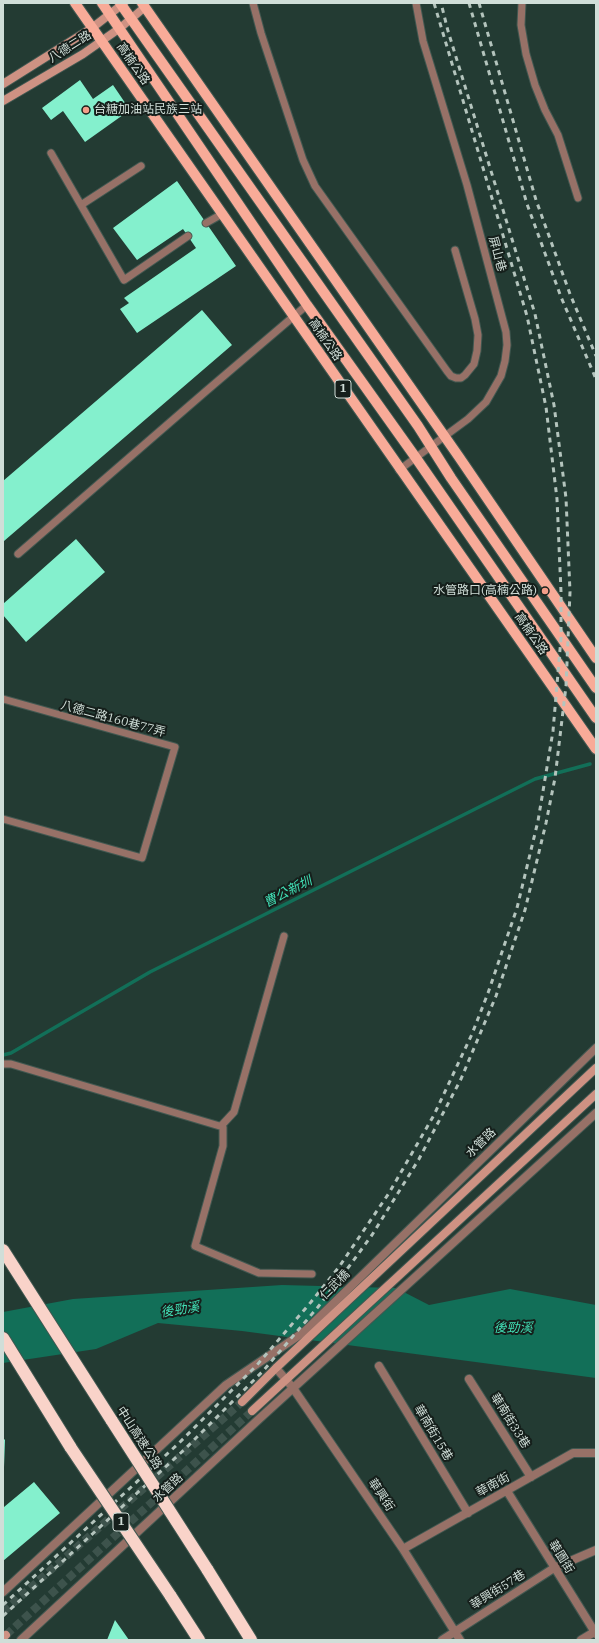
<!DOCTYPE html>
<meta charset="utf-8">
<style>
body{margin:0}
#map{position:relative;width:599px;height:1643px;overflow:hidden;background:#233b33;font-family:"IBM Plex Serif",serif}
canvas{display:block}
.frame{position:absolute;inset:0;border:4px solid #d0ded8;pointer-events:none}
</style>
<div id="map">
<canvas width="599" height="1643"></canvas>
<div class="frame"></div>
</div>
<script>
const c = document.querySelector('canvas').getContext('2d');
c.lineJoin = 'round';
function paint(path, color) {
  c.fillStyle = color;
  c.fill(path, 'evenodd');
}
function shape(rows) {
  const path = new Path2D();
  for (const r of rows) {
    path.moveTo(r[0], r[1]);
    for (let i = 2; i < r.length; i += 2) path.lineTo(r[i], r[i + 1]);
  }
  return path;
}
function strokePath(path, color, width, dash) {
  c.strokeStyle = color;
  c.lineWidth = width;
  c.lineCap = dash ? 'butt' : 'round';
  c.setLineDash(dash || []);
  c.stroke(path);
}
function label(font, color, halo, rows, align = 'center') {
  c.font = font + ' "IBM Plex Serif","Noto Sans TC",serif';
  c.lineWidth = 4;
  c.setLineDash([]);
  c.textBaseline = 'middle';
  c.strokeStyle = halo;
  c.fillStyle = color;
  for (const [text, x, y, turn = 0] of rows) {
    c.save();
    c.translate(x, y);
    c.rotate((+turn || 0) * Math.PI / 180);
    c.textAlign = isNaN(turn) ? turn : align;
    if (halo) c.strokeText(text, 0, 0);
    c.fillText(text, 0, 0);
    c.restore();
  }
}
paint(shape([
 [282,1285,396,1288,429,1305,510,1289,596,1305,596,1378,242,1331,158,1323,96,1349,3,1363,3,1312,73,1299]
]), '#126f58');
strokePath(shape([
 [3,1055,11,1053,150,972,535,779,590,764]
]), '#126f58', 3.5);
paint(shape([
 [80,80,93,99,113,85,130,110,85,142,63,111,51,120,42,108],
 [177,181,236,266,137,333,120,309,129,303,124,298,196,248,183,229,137,260,113,228],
 [202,310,232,345,4,541,3,481],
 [76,539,105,572,26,642,3,615,3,604],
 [3,1438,5,1440,4,1467,3,1467],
 [34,1482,60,1513,3,1561,4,1507],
 [115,1620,129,1640,107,1640]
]), '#84f0cd');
strokePath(shape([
 [3,1612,242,1402],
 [6,1635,252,1411]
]), '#3d534c', 8, [8, 4]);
const lane = shape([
 [253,3,261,33,303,160,315,186,447,371,451,376,456,378,461,378,465,375,474,364,477,351,478,335,475,319,455,250],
 [522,3,521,25,526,54,535,85,545,110,558,135,578,198],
 [51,153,124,280,188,236],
 [81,205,141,166],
 [206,223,222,214],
 [399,470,468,419,486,402,501,376,505,361,507,345,506,332,467,185,423,41,416,3],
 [18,554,205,392,307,305],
 [3,699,175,747,142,858,3,819],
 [3,1064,11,1064,223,1127,223,1146,195,1246,259,1273,312,1274],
 [221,1126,234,1112,284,936]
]);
const street = shape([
 [379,1366,468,1513],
 [276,1368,293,1388,403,1549,460,1640],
 [469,1379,531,1477],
 [507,1491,596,1634],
 [403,1549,573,1453,596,1453],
 [3,1592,226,1385,304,1332,596,1048],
 [21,1640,259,1419,596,1113],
 [442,1640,554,1568,596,1550],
 [581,1640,596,1631]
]);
const secondary = shape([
 [3,84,92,28,124,3],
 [3,101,83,54,120,28,145,7],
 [242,1402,276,1368,596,1068],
 [252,1411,596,1094],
 [3,1638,6,1635]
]);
const primary = shape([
 [75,3,596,749],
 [102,3,307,305,416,458,596,718],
 [120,3,418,426,451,478,596,688],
 [142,3,459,457,596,658]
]);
const highway = shape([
 [3,1250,112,1421],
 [3,1338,71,1448],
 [207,1569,251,1640],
 [170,1595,199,1640]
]);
strokePath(lane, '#425851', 9);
strokePath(street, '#425851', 10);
strokePath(secondary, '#425851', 10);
strokePath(primary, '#425851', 12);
strokePath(highway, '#425851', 14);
strokePath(lane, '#977167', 7);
strokePath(street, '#977167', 8);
strokePath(secondary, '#ce9283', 8);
strokePath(primary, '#f8ab98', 10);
strokePath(highway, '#f9d3c9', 12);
strokePath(shape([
 [469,3,527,204,561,297,596,379],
 [479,3,536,200,570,294,596,356],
 [3,1605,179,1443,257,1365,311,1302,339,1267,389,1193,434,1115,472,1034,488,993,517,908,538,821,553,731,561,638,561,592,557,499,546,407,527,316,434,3],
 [3,1616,185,1449,263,1371,318,1307,345,1272,372,1235,419,1159,461,1079,496,996,525,910,546,823,555,778,566,686,570,592,566,498,554,405,535,314,448,31,441,3]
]), '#b4c4bd', 3, [5, 5]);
const highwayBridge = shape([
 [112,1421,207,1569],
 [71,1448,170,1595]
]);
strokePath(highwayBridge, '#425851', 14, []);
strokePath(highwayBridge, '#f9d3c9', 12);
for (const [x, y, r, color] of [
 [86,110,4,"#f49e89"],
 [545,591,4,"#f49e89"]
]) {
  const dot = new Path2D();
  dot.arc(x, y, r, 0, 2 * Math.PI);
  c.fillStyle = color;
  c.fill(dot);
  strokePath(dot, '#151f1b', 1.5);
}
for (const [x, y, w] of [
 [343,389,16],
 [121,1522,16]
]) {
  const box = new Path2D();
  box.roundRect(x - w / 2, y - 9, w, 18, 3);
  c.fillStyle = '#151f1b';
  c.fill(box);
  strokePath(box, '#d0ded8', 1);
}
label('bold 11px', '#d0ded8', null, [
 ["1",343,389],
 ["1",121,1522]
]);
label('12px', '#d0ded8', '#151f1b', [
 ["八德二路",70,47,-32],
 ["高楠公路",133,64,55],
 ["屏山巷",497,254,75],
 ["高楠公路",325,340,55],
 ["高楠公路",531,634,55],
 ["八德二路160巷77弄",113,719,15],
 ["水管路",481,1143,-44],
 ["仁武橋",335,1285,-45],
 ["華南街33巷",510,1421,58],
 ["華南街15巷",433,1433,59],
 ["中山高速公路",139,1438,57],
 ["華南街",493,1485,-29],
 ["水管路",168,1488,-43],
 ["華興街",381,1495,56],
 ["華園街",561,1557,58],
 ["華興街57巷",498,1590,-32]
]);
label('12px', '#d0ded8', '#151f1b', [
 ["台糖加油站民族三站",94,110],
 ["水管路口(高楠公路)",537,591,"right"]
], 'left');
label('italic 13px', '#41deb4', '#151f1b', [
 ["曹公新圳",288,892,-27],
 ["後勁溪",180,1310,-9],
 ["後勁溪",513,1328]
]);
</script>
